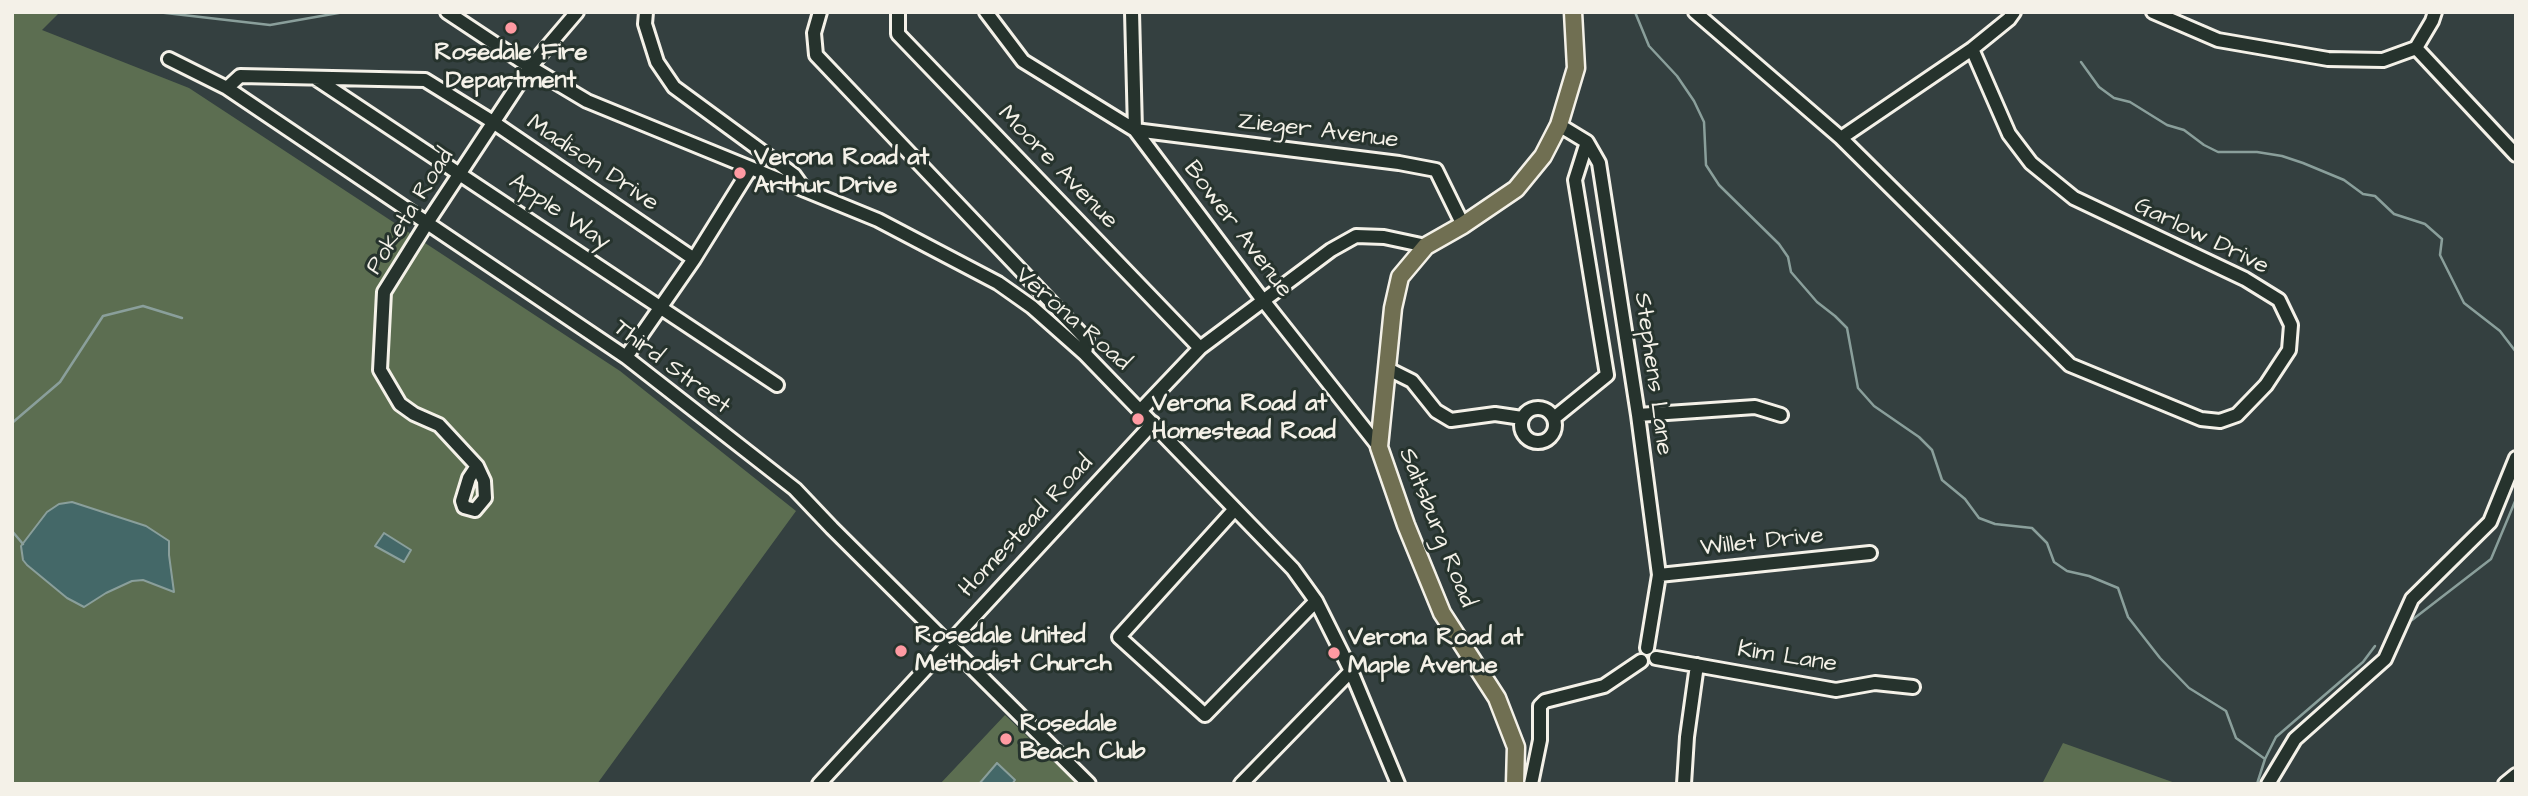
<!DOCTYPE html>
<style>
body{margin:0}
#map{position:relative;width:2528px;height:796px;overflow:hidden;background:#344040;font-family:"Architects Daughter",sans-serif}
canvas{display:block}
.frame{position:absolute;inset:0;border:14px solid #f4f1e8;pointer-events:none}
</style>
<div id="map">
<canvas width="2528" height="796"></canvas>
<div class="frame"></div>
</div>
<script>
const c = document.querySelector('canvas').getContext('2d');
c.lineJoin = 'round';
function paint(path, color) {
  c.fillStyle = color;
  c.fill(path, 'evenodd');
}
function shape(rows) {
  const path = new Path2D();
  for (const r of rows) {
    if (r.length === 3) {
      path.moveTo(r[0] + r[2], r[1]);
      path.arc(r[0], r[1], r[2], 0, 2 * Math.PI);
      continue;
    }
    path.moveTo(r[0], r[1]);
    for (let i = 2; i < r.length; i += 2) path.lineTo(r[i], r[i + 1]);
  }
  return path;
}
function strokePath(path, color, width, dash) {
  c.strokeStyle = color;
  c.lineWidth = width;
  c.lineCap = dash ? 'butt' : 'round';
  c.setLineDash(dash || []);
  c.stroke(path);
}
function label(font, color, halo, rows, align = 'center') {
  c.font = font + ' "Architects Daughter",sans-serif';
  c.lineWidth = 6;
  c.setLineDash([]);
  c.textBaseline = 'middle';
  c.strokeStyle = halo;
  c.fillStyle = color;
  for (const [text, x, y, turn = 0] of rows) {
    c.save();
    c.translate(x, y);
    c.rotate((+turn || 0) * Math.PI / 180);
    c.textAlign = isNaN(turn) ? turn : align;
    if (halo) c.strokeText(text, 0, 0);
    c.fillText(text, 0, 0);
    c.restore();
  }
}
paint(shape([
 [12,12,60,12,42,30,189,88,620,371,796,511,597,784,12,784],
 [1005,715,1077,784,940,784],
 [2063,743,2178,784,2179,784,2042,784]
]), '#5c6e51');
const water = shape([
 [72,502,146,526,169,541,169,555,174,592,143,580,132,581,106,593,84,607,67,598,27,565,23,560,21,546,47,512,59,504,72,502],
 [384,533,411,550,404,562,375,546,384,533],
 [997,763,1015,780,1012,784,979,784,997,763]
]);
paint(water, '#446868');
strokePath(water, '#8a9f9b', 2);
strokePath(shape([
 [157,12,270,25,344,12],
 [1635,12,1649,46,1677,76,1694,101,1704,122,1706,165,1719,185,1779,244,1788,257,1791,272,1817,302,1835,316,1847,328,1858,388,1874,406,1919,437,1932,450,1942,480,1965,499,1979,518,1995,524,2032,528,2047,543,2054,562,2067,571,2089,576,2118,588,2128,617,2160,658,2189,688,2226,711,2236,738,2265,759],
 [2081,62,2099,87,2114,98,2130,102,2167,125,2184,130,2204,145,2218,152,2257,152,2282,156,2303,163,2344,180,2363,194,2375,196,2394,214,2425,224,2442,239,2440,255,2464,303,2500,331,2516,352],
 [12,423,60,382,103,316,143,306,182,318],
 [12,531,23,544],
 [2412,620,2491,559,2516,499],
 [2257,784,2265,759,2276,737,2363,662,2375,646]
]), '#8a9f9b', 2.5);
const minor = shape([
 [447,12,530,67,587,101,878,220,998,283,1032,307,1085,354,1293,569,1316,601,1351,671,1398,784],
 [646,12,645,24,657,62,674,87,794,175,804,189],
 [820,12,814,33,816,55,1087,340,1085,354],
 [898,12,898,34,1200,348],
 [986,12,1023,61,1135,130,1399,163,1436,170,1463,225],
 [1132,12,1135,130,1262,299,1379,447],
 [1695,12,1841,138,2070,365,2201,419,2220,421,2237,415,2266,385,2289,350,2291,325,2279,300,2245,279,2074,198,2031,163,2009,134,1972,49],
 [2153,12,2218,40,2328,59,2383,60,2416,48,2432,21,2435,12],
 [2416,48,2516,155],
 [169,59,227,88,626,357,795,489,832,528,1089,784],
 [315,78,777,385],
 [227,88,240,76,425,80,493,122,694,259],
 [1559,125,1587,142,1599,163,1638,415,1659,575,1647,648],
 [1841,138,1972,49,2009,19,2014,12],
 [626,357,694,259,750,169],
 [1388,369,1412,381,1436,411,1451,420,1495,414,1522,418],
 [1538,425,17],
 [1141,410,1200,348,1331,250,1356,236,1384,237,1426,246],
 [1638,415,1755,407,1781,415],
 [1554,418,1607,375,1575,180,1587,142],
 [477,466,469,478,462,501,464,507,475,510,485,498,484,481,477,466,439,425,414,414,400,404,380,370,384,292,427,223,530,67,577,12],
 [1235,509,1119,637,1205,715,1316,601],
 [1659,575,1870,553],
 [1656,658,1836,690,1875,683,1913,687],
 [819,784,1153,423],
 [1241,784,1351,671],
 [1531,784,1540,740,1540,706,1545,701,1604,686,1641,661],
 [1684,784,1687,737,1697,665],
 [2268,784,2295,739,2385,659,2412,599,2490,522,2516,458],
 [2505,784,2516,775]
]);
const major = shape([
 [1515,784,1516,747,1497,698,1442,613,1406,525,1379,447,1393,308,1400,277,1426,246,1463,225,1516,189,1543,156,1559,125,1576,68,1573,12]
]);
strokePath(minor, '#f4f1e8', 18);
strokePath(major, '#f4f1e8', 21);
strokePath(minor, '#26332d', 12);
strokePath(major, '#706f52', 16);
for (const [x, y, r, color] of [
 [511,28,7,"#ff9aa2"],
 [740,173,7,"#ff9aa2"],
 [1138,419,7,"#ff9aa2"],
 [901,651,7,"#ff9aa2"],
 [1334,653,7,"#ff9aa2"],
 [1006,739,7,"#ff9aa2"]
]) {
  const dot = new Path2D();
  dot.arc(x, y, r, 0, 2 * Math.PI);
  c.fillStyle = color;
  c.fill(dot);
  strokePath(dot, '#26332d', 2.5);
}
label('bold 24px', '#f4f1e8', '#26332d', [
 ["Rosedale Fire",511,54,"center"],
 ["Department",511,82,"center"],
 ["Verona Road at",754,159],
 ["Arthur Drive",754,187],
 ["Verona Road at",1152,405],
 ["Homestead Road",1152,433],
 ["Rosedale United",915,637],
 ["Methodist Church",915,665],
 ["Verona Road at",1348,639],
 ["Maple Avenue",1348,667],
 ["Rosedale",1020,725],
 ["Beach Club",1020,753]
], 'left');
label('24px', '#f4f1e8', '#26332d', [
 ["Zieger Avenue",1318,132,7],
 ["Madison Drive",592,164,34],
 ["Moore Avenue",1057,168,46],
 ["Poketa Road",411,212,-58],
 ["Apple Way",559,213,34],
 ["Bower Avenue",1237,230,53],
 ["Garlow Drive",2201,237,26],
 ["Verona Road",1072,320,41],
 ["Third Street",671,368,37],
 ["Stephens Lane",1652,374,82],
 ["Homestead Road",1027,527,-47],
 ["Saltsburg Road",1436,528,68],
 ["Willet Drive",1762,543,-6],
 ["Kim Lane",1787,658,9]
]);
</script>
